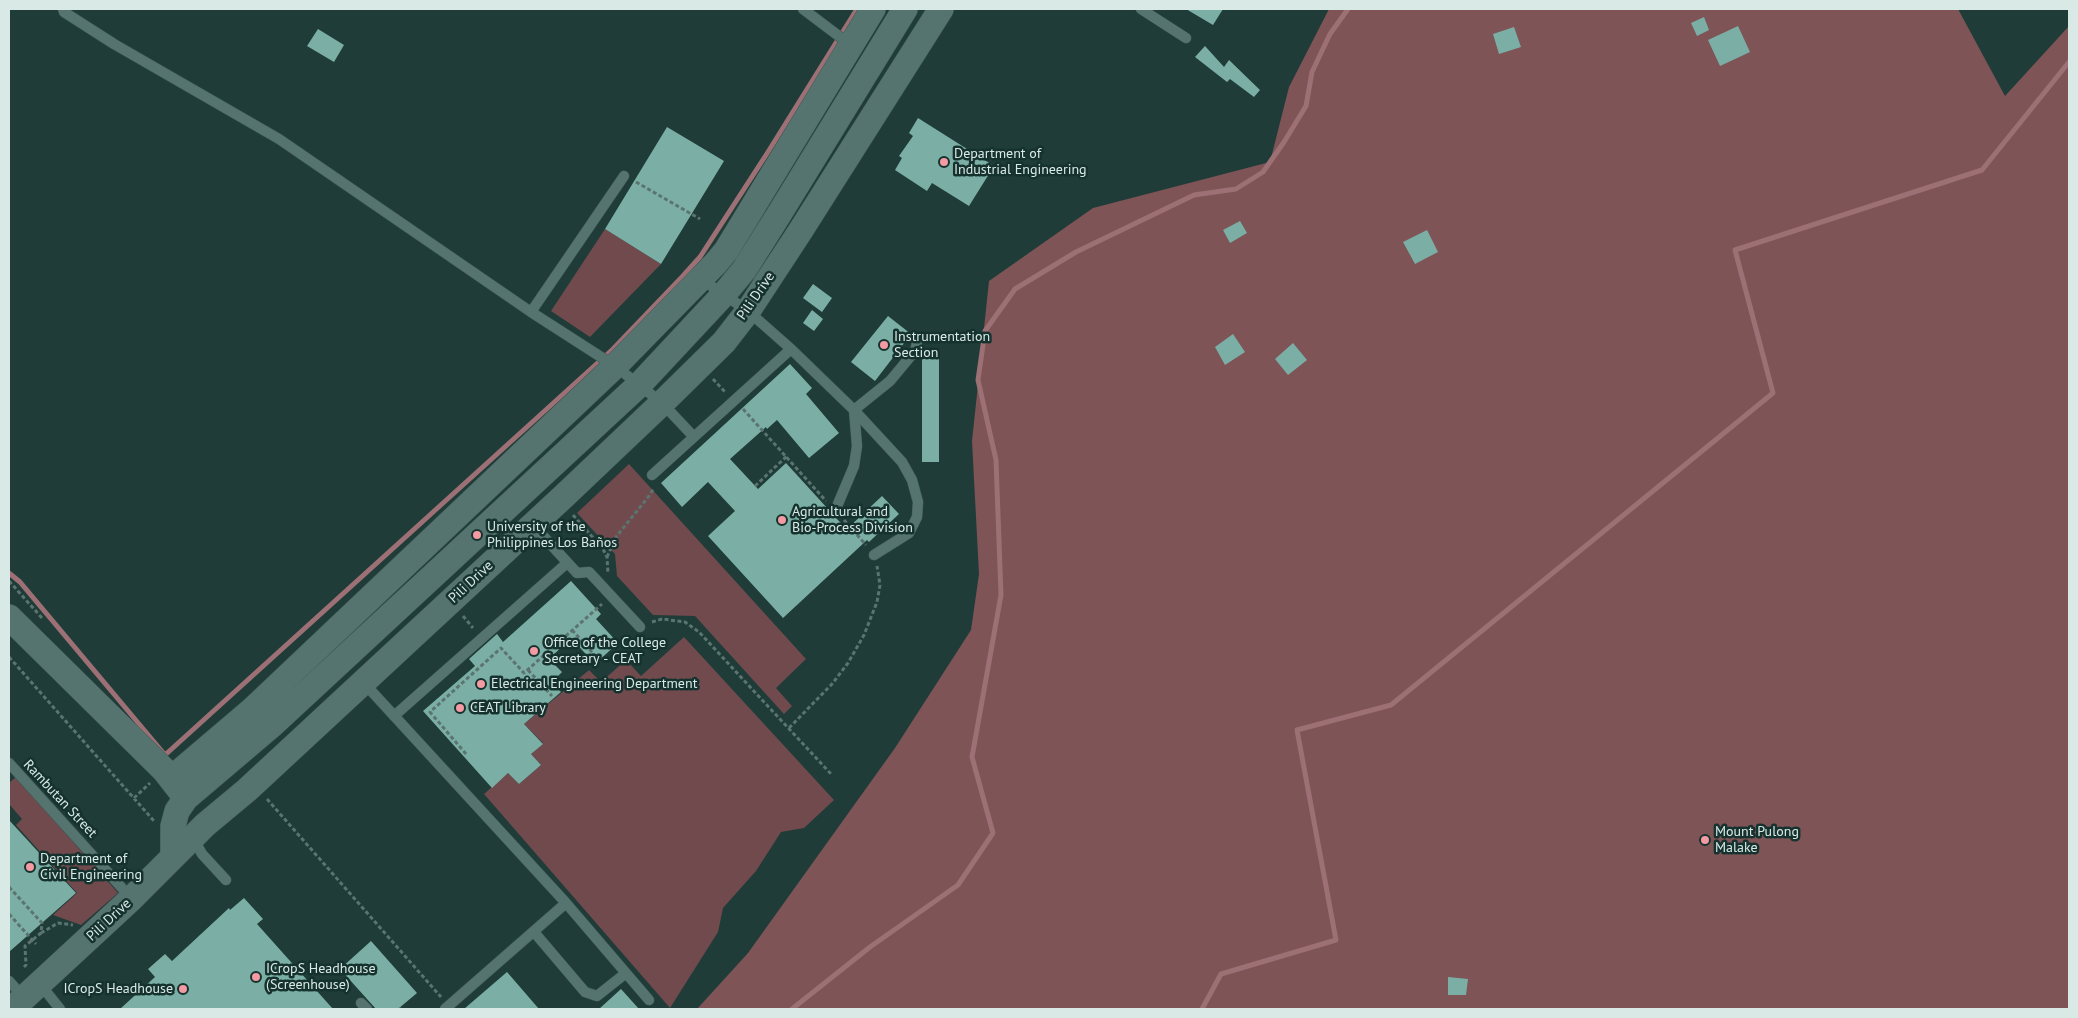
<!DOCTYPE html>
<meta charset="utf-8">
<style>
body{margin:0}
#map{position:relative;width:2078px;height:1018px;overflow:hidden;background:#1f3c38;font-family:"PT Sans",sans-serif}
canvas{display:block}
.frame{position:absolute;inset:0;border:10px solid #d8e9e6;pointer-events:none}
</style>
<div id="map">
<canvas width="2078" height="1018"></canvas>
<div class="frame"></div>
</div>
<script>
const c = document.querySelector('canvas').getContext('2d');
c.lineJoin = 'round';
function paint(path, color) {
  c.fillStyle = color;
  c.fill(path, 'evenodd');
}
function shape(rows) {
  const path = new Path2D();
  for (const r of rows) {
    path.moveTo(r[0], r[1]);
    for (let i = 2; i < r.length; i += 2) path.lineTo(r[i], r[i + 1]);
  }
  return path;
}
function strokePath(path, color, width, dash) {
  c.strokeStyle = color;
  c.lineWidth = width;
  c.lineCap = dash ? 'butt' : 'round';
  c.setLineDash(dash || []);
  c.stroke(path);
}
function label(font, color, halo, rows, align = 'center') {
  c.font = font + ' "PT Sans",sans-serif';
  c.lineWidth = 5;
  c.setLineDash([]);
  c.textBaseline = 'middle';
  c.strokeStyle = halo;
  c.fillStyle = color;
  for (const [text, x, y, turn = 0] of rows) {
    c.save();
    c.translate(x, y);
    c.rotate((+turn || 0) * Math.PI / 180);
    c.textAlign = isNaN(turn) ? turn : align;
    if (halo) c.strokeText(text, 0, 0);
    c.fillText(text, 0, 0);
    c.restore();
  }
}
paint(shape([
 [605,229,661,264,590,337,551,311],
 [629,464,806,659,776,688,792,706,784,714,695,616,653,615,617,576,615,554,577,513],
 [684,637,834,800,804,828,781,832,756,871,723,908,718,932,670,1008,484,794,508,773,519,784,541,765,531,754,543,743,524,724,589,670,601,682,626,660,641,676],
 [16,777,118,893,81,925,53,915,77,893,16,825,22,819,9,804,9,783]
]), '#704a4d');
paint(shape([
 [1329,9,1958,9,2005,96,2069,26,2069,1009,697,1009,748,953,895,748,971,630,979,574,972,441,989,281,1093,208,1270,162,1289,87]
]), '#7e5457');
strokePath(shape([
 [9,573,20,582,165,755,613,349,682,277,700,257,768,152,857,9],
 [792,1009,870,947,958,885,993,833,972,757,1001,595,996,460,978,380,985,331,1015,289,1076,252,1194,195,1236,189,1263,172,1284,142,1306,106,1312,72,1330,34,1348,9],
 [1202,1009,1221,974,1336,940,1297,730,1391,705,1773,393,1735,250,1982,170,2069,62]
]), '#9c7074', 5);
paint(shape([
 [1186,9,1223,9,1213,25],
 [1704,17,1709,30,1697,36,1691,23],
 [1738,26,1750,52,1720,66,1708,40],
 [1514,27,1521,47,1499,54,1493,34],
 [318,29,344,45,334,62,307,46],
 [1205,46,1224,67,1229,60,1260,90,1254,97,1230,79,1227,82,1195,57],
 [918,118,994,166,969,206,932,183,927,191,895,170,902,158,899,156,913,136,909,133],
 [667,127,724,161,661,264,605,229],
 [1240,221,1247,233,1230,243,1223,230],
 [1427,230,1438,252,1415,264,1403,242],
 [813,284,832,298,822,312,803,298],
 [812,310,823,319,814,331,803,323],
 [888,316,911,334,875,381,851,362],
 [1233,334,1245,352,1225,365,1215,347],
 [1293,343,1307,360,1288,375,1275,359],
 [922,357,939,357,939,462,922,462],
 [790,364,812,388,806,394,839,433,809,458,777,420,767,429,766,427,730,459,758,489,786,463,828,509,830,516,836,518,847,529,882,496,899,514,869,542,867,540,783,618,708,536,735,511,708,482,682,507,661,483],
 [571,581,601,614,596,619,618,643,595,664,571,638,549,659,562,672,552,682,561,692,524,724,543,744,531,754,541,765,519,784,508,773,492,788,423,711,475,666,469,659,497,634,503,642],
 [9,820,76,893,9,952],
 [244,898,263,919,257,924,333,1009,120,1009,155,977,148,969,165,954,172,961,229,908,230,910],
 [371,941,417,993,398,1009,376,1009,340,969],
 [507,972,539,1009,464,1009],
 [1448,977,1468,979,1466,995,1448,995],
 [621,989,639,1009,599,1009]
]), '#7bafa6');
const service = shape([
 [63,9,64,12,114,44,279,139,531,312,615,366,662,403,694,437],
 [803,9,852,46],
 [1141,9,1186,38],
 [701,279,748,311,791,349,854,410,902,462,912,480,918,502,917,517,909,533,874,555],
 [531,312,624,176],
 [652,475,791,349],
 [835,511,854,466,857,446,854,410,890,381,915,351,917,343],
 [533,525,577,573,589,572,640,627],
 [364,683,566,903,649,1000],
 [394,716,567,563],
 [9,763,131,898],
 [193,838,202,854,226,880],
 [534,932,585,992,597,996,626,973],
 [9,981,24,998],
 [40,984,60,1009],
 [361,1003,367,1009],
 [445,1009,566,903]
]);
const tertiary = shape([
 [9,617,164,770,182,793],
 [173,780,178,773,252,710,615,366,715,264,726,251,873,9],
 [173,857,173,826,177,811,186,798,272,725,640,384,724,294,744,270,778,216,905,9],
 [12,1009,131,899,205,825,247,790,564,496,662,403,724,342,748,311,801,230,941,9]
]);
strokePath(service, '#405a57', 11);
strokePath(tertiary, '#405a57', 26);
strokePath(shape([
 [636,182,700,219],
 [713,379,726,393],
 [743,409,826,501],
 [755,486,787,456],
 [573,515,603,549,607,557,608,574],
 [844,520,866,545],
 [607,557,616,537,649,496,654,488],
 [9,581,42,618],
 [463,616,473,628],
 [652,622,662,619,685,622,699,632,831,774],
 [572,630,598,659],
 [9,657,154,821],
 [528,670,552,696],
 [789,728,832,684,848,663,864,635,877,602,880,585,877,566],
 [466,754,430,712,501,648,524,673,602,604],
 [134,798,150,783],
 [267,799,441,997],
 [9,887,42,923,41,933,25,946,26,965,24,967],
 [9,914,36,944],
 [41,933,58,923,73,925],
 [399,1008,400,1009]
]), '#5b7470', 3, [4, 2.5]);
strokePath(service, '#56746f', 10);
strokePath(tertiary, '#56746f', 25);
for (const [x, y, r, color] of [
 [944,162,5,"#f49aa3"],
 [884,345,5,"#f49aa3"],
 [782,520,5,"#f49aa3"],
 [477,535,5,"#f49aa3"],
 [534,651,5,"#f49aa3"],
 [481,684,5,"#f49aa3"],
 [460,708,5,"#f49aa3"],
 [1705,840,5,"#f49aa3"],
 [30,867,5,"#f49aa3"],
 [256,977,5,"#f49aa3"],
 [183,989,5,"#f49aa3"]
]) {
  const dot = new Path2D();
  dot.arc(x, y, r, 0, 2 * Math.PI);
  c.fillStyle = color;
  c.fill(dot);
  strokePath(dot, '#15322e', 2);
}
label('14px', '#d8e9e6', '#15322e', [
 ["Department of",954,154],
 ["Industrial Engineering",954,170],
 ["Instrumentation",894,337],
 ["Section",894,353],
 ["Agricultural and",792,512],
 ["Bio-Process Division",792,528],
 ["University of the",487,527],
 ["Philippines Los Baños",487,543],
 ["Office of the College",544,643],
 ["Secretary - CEAT",544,659],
 ["Electrical Engineering Department",491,684],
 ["CEAT Library",470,708],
 ["Mount Pulong",1715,832],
 ["Malake",1715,848],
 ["Department of",40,859],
 ["Civil Engineering",40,875],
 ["ICropS Headhouse",266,969],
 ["(Screenhouse)",266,985],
 ["ICropS Headhouse",173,989,"right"]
], 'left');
label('14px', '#d8e9e6', '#15322e', [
 ["Pili Drive",756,296,-55],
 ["Pili Drive",471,582,-43],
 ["Rambutan Street",60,799,47],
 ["Pili Drive",109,920,-43]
]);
</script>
